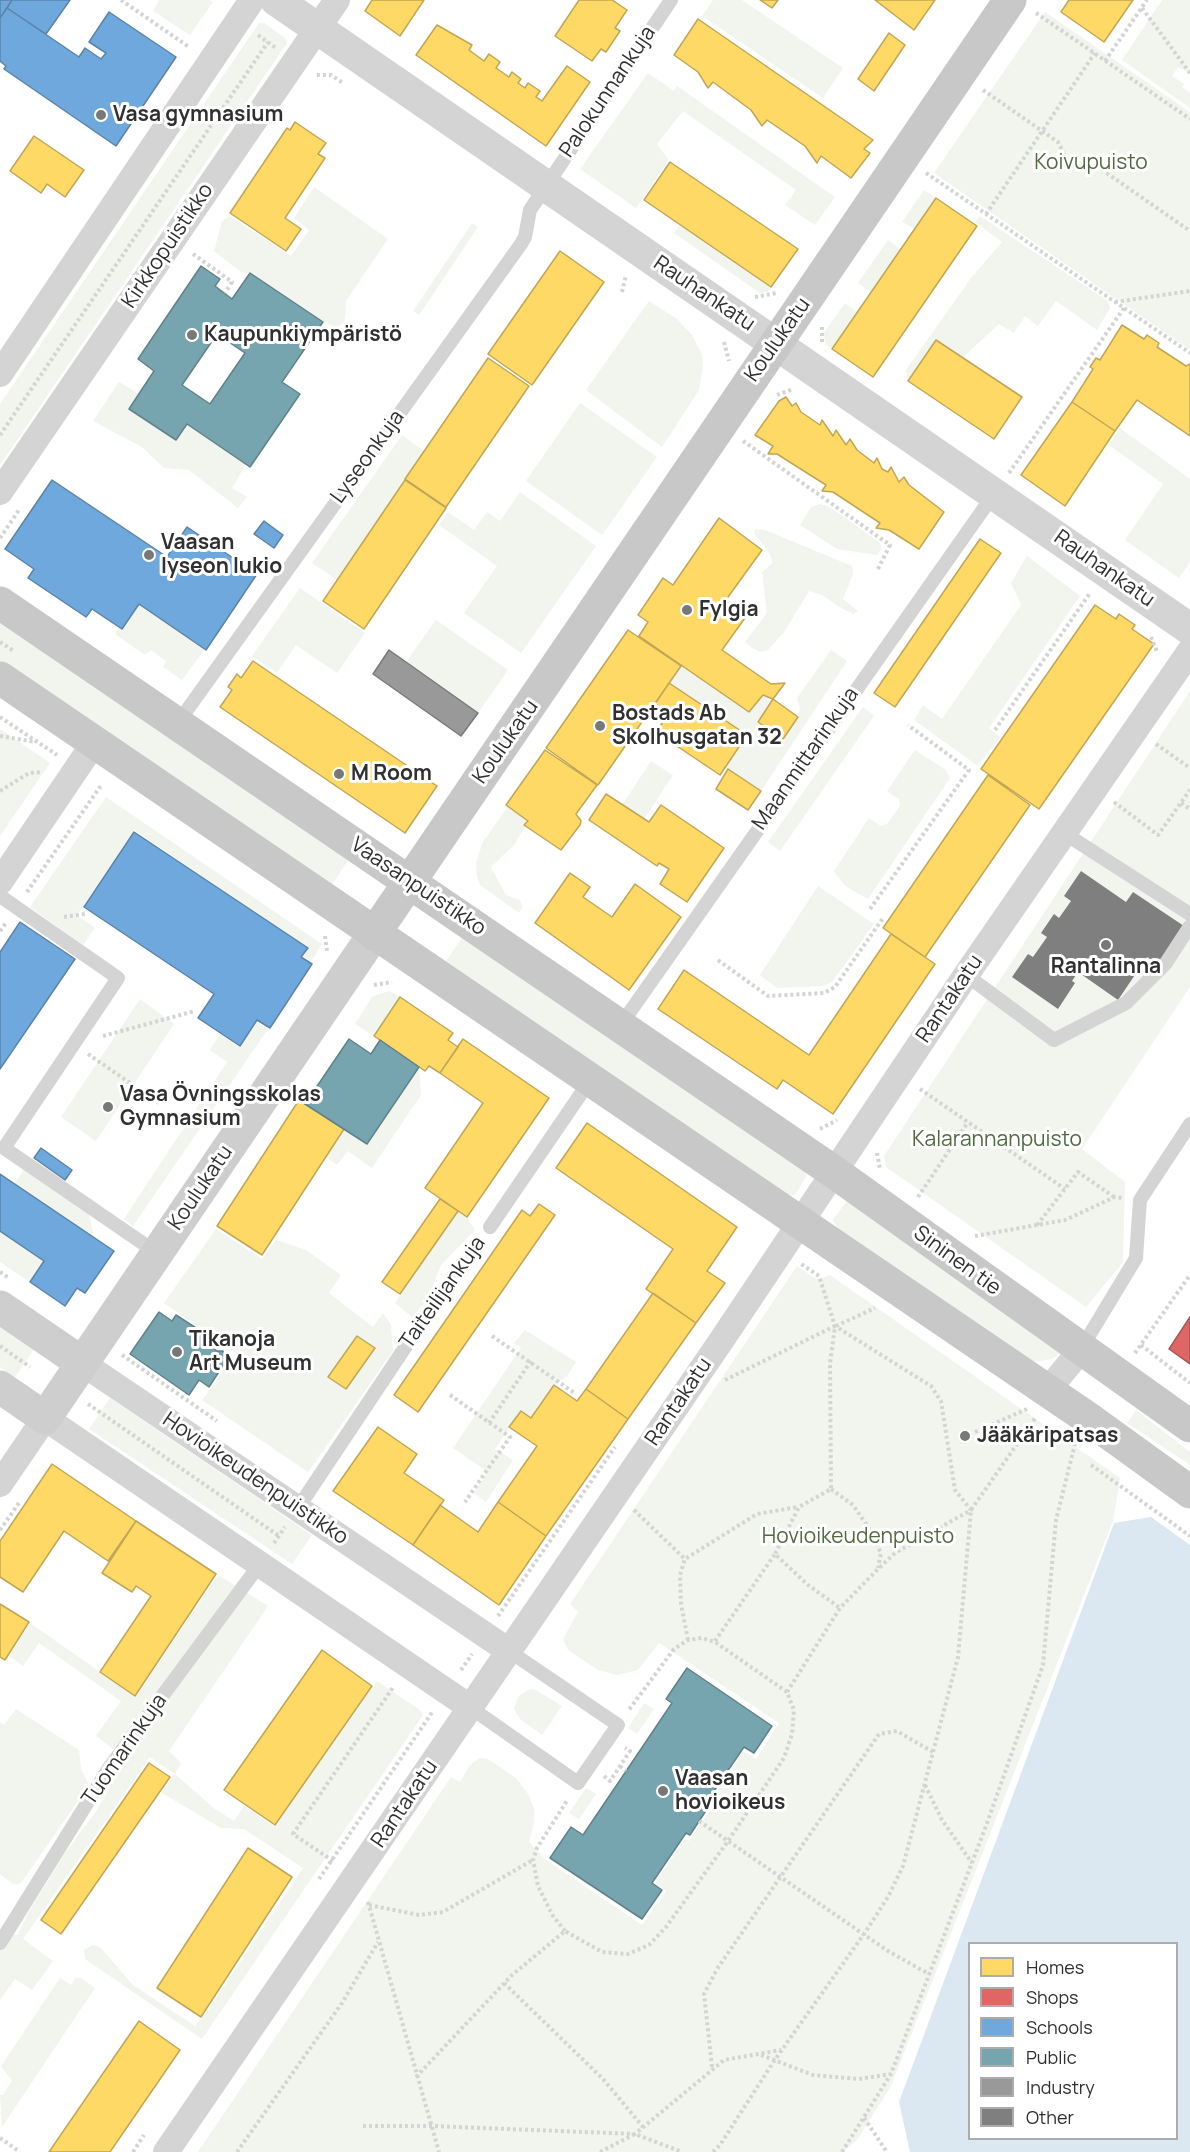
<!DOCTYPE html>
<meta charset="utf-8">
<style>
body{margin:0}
#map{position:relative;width:1190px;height:2152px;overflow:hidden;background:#fff;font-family:Manrope,sans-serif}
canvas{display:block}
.legend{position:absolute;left:968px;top:1942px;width:210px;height:198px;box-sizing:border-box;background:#fff;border:2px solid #acacac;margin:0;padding:8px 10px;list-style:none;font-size:18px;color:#303030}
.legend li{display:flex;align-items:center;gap:12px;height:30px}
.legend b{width:30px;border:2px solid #acacac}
</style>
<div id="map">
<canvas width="1190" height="2152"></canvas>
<ul class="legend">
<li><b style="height:16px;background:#ffd966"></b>Homes</li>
<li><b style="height:16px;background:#e06666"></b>Shops</li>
<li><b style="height:16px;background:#6fa8dc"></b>Schools</li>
<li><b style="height:16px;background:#76a5af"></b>Public</li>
<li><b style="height:16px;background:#999"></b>Industry</li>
<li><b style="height:16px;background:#7f7f7f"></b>Other</li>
</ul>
</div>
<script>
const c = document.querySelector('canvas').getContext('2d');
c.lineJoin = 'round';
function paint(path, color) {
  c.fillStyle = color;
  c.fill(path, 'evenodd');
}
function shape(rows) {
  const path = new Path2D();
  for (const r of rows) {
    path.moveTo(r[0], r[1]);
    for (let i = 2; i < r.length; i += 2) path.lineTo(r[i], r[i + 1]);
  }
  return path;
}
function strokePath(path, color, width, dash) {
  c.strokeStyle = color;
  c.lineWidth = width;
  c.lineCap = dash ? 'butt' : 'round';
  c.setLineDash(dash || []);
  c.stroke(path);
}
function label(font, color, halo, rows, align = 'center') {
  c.font = font + ' Manrope,sans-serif';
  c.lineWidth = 6;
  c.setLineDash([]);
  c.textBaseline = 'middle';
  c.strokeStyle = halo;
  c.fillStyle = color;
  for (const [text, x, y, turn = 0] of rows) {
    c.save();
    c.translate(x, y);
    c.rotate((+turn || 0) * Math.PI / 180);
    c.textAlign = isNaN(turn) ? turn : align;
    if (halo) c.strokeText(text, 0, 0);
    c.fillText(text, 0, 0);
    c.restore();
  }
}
paint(shape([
 [159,0,210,0,213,2,190,35,153,11],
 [713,0,742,0,843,68,823,98,702,16],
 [1162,0,1190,0,1190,74,1178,67,1172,76,1184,84,1182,87,1190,93,1190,108,1122,60],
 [1045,12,1190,112,1190,350,934,173],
 [259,23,264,23,285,38,287,43,0,465,0,404],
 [648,73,674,91,677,86,835,197,815,225,785,205,796,190,683,111,657,144,669,160,636,208,580,169],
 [314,187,388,239,346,301,345,318,343,324,336,327,323,322,250,273,242,273,214,251,222,221,230,216,291,256,309,230,294,218],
 [924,190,936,198,915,229,902,222],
 [980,216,1108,301,1110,308,1097,330,1056,301,1038,326,1025,316,1014,333,999,324,962,358,936,340,908,381,906,370,971,278,1002,242,975,222],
 [472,223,478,227,419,315,413,311],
 [680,225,771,287,768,292,760,293,674,233],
 [888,240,901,249,871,292,858,283],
 [649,301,677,319,692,335,702,355,703,365,699,390,662,447,586,390],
 [845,303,857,312,832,349,825,344,824,333],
 [119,382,139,394,129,409,175,440,187,424,246,464,232,488,247,497,238,508,189,470,164,468,142,447,93,421],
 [580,403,657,457,602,535,526,481],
 [1120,428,1190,479,1190,562,1179,578,1125,540,1163,484,1109,445],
 [402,435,424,451,337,580,312,563],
 [520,492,596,546,521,653,464,613,497,566,439,525,448,512,474,530,487,512,500,521],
 [820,504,830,507,879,542,882,548,877,555,837,549,800,525,811,507],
 [755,529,765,530,852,566,853,574,843,599,858,611,854,614,841,608,822,595,809,591,784,632,768,650,761,652,752,648,745,642,767,613,762,572,773,563,770,554,754,533],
 [1027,556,1080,596,989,728,1000,737,978,766,914,720,923,705,942,719,1021,605,1011,583],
 [300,588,365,633,337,673,296,645,277,673,252,656],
 [139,604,205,649,182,680,163,667,166,661,151,650,145,655,115,634,119,627,123,629],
 [436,620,508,670,478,713,406,662],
 [0,621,351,856,331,886,0,664],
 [831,650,847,661,761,791,725,768,746,735,669,683,680,665,749,712,763,695,773,699,758,722,783,739,798,717,800,708,797,698],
 [1190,691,1190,987,1082,1149,1125,1182,1123,1262,1086,1307,886,1167,884,1156],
 [863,707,874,716,780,851,768,842],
 [0,729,50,763,0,836],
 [915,750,946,770,950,778,868,899,845,886,834,871,869,818,881,826,888,823,900,806,899,799,887,791],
 [651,761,673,775,644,819,622,805],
 [106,797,322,944,311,961,303,956,308,948,134,830,77,915,95,928,83,945,30,907],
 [508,806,528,821,515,844,491,867,506,895,520,900,522,907,519,913,480,885,477,877,476,862,483,842],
 [818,886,874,924,832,982,823,986,777,988,760,975],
 [464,935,806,1169,806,1177,795,1195,786,1196,444,964],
 [389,991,400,997,374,1036,355,1024,372,997],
 [140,999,174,1024,96,1141,61,1117],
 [257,1022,268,1029,133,1226,124,1219,227,1062,210,1050,220,1034,239,1047],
 [419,1067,421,1095,372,1168,348,1151,337,1165,326,1157,344,1129,367,1144],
 [25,1168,89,1212,94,1238,14,1184],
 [846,1202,857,1203,1062,1352,1052,1359,1032,1362,838,1229,833,1220],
 [458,1211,467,1217,475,1230,441,1265,427,1301,412,1317,395,1303],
 [216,1229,262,1259,276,1240,306,1250,341,1275,329,1293,373,1327,383,1313,391,1325,393,1351,308,1472,202,1400,237,1354,164,1303],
 [0,1231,44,1261,30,1282,0,1262],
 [797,1266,818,1280,830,1275,1120,1478,1113,1521,891,2086,857,2140,843,2152,198,2152,451,1777,460,1782,471,1764,480,1758,488,1759,516,1778,528,1794,534,1808,534,1822,529,1842,546,1860,642,1925,666,1891,655,1883,685,1839,689,1841,718,1798,715,1795,743,1751,756,1759,779,1723,659,1643,638,1670,617,1675,598,1670,568,1650,563,1639,578,1612,570,1604],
 [0,1324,35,1348,15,1377,0,1367],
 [525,1330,576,1362,567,1376,554,1385,531,1418,521,1411,495,1449,513,1460,486,1502,474,1493,488,1472,453,1448,521,1348,514,1343],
 [110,1398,312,1535,292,1564,89,1429],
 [1136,1410,1190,1452,1190,1465,1127,1423],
 [218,1575,268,1606,169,1751,181,1763,175,1774,215,1809,234,1821,244,1806,275,1827,377,1681,420,1710,423,1715,202,2039,85,1959,84,1950,93,1945,100,1947,133,1985,195,2026,206,2013,303,1868,244,1829,221,1828,162,1793,174,1774,150,1757,23,1939,53,1961,32,1990,15,1979,0,2000,0,1932,18,1935,28,1913,65,1853,97,1810,125,1758,96,1736,121,1701,39,1643,23,1666,9,1656,30,1623,136,1697],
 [534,1689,562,1706,542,1735,520,1719,514,1709,518,1697,528,1690],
 [644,1703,654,1709,637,1734,628,1728],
 [16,1709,79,1750,81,1769,89,1785,21,1883,14,1885,0,1874,0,1722,4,1725],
 [586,1788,596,1794,579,1819,569,1813],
 [60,1978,71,1985,75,1978,81,1978,95,1988,2,2127,0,2095,3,2095,12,2081,1,2066]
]), '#f1f5ed');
paint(shape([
 [1151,1517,1190,1545,1190,2152,910,2152,899,2102,1114,1523],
 [970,1944,1176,1944,1176,2138,970,2138]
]), '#dbe8f1');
const homes = shape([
 [372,0,424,0,400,36,365,11,372,0],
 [579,0,612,0,627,10,615,28,620,31,606,52,601,49,592,61,555,36,579,0],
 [760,0,778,0,772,8,760,0],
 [875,0,935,0,914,30,875,0],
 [1069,0,1133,0,1104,42,1061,12,1069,0],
 [698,19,873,140,864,149,870,153,851,178,821,156,817,163,805,146,767,120,762,126,751,110,713,82,708,88,698,72,674,55,698,19],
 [437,25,472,45,469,50,484,61,489,54,500,62,496,68,509,77,512,72,521,79,518,83,525,88,528,83,540,91,536,97,542,101,567,66,590,82,546,146,416,55,437,25],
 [889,33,905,45,874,91,858,79,889,33],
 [295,122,326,143,318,154,325,158,285,218,301,229,286,251,230,213,287,128,290,130,295,122],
 [34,136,84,170,65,197,47,184,41,193,10,171,34,136],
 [670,162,798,249,771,287,644,200,670,162],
 [936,198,977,226,873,377,832,349,936,198],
 [560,251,604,282,532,385,488,354,560,251],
 [1122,325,1144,339,1147,335,1159,343,1157,347,1186,366,1190,364,1190,436,1137,400,1115,431,1072,402,1093,369,1090,367,1096,358,1100,360,1122,325],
 [936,340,1022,397,994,439,908,381,936,340],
 [488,358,529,386,446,507,405,479,488,358],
 [786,397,792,406,796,403,801,412,820,425,822,420,833,436,836,430,846,445,850,439,857,450,874,463,877,458,882,469,888,472,891,467,899,482,904,477,909,485,944,512,919,549,889,530,876,528,880,523,833,492,822,491,826,485,777,454,768,454,773,446,755,435,779,401,786,397],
 [1072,402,1115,431,1065,506,1021,475,1072,402],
 [405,480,446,508,364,629,323,601,405,480],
 [719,518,762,550,723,604,745,618,722,650,771,684,785,683,773,699,763,695,749,712,639,636,648,622,638,615,663,578,673,585,719,518],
 [980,539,1001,553,895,707,874,693,980,539],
 [1095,605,1116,619,1119,614,1135,625,1132,629,1154,644,1039,809,981,769,1095,605],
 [628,630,681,666,598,785,546,748,628,630],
 [253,661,437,786,405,833,220,707,232,690,228,687,237,674,241,678,253,661],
 [669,683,747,735,720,775,656,732,669,713,655,704,669,683],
 [773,699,798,717,783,739,758,722,773,699],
 [545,750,597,785,576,814,581,821,580,825,561,850,524,825,528,821,506,805,545,750],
 [728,769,761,791,748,810,716,789,728,769],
 [988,775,1030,805,925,957,883,928,988,775],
 [606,794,649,822,661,805,724,848,687,902,660,884,669,869,659,863,657,866,589,820,606,794],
 [570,873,590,887,583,897,612,917,635,884,681,917,629,990,535,923,570,873],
 [891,934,935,964,833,1114,783,1080,777,1089,658,1009,684,970,809,1055,891,934],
 [400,997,453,1033,448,1040,458,1047,440,1073,429,1066,425,1071,374,1036,400,997],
 [463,1039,549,1098,467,1217,425,1188,483,1103,440,1073,463,1039],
 [299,1100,344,1129,262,1255,217,1226,299,1100],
 [587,1123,737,1227,707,1271,725,1283,696,1323,646,1289,673,1249,556,1168,587,1123],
 [440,1199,458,1211,400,1294,382,1282,440,1199],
 [539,1204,555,1215,418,1412,394,1395,522,1210,530,1216,539,1204],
 [653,1293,696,1323,628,1419,586,1389,653,1293],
 [357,1336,375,1348,346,1389,328,1377,357,1336],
 [554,1385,577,1401,586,1389,628,1419,546,1536,498,1502,537,1446,509,1427,521,1411,531,1418,554,1385],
 [378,1427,417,1454,404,1473,444,1500,413,1545,333,1491,378,1427],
 [52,1464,136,1521,108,1561,64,1531,23,1592,0,1577,0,1541,52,1464],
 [498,1502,546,1536,499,1605,413,1545,440,1505,478,1532,498,1502],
 [136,1521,216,1574,135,1696,100,1672,151,1596,136,1586,132,1592,102,1573,136,1521],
 [0,1604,29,1622,5,1660,0,1657,0,1604],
 [322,1650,372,1686,275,1825,224,1790,322,1650],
 [149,1763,170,1777,61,1934,41,1920,149,1763],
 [248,1848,292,1877,201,2017,157,1988,248,1848],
 [139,2021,180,2050,110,2152,49,2152,139,2021]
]);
paint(homes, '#ffd966');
strokePath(homes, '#c1a656', 1.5);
const shops = shape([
 [1190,1317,1190,1364,1169,1349,1190,1317]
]);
paint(shops, '#e06666');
strokePath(shops, '#ab5656', 1.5);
const schools = shape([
 [0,0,12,0,0,18,0,0],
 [12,0,70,0,46,34,7,8,12,0],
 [7,8,79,57,85,48,101,59,106,53,89,42,109,12,176,57,116,146,4,69,6,66,0,61,0,18,7,8],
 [52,480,167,557,187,527,257,574,206,650,139,604,122,629,92,609,86,617,28,578,34,569,5,549,52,480],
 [264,521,283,535,274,548,254,534,264,521],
 [134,832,308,948,301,957,312,964,270,1028,257,1020,240,1046,198,1018,214,994,84,907,134,832],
 [20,922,75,959,0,1069,0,952,20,922],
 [41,1148,72,1170,65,1180,34,1158,41,1148],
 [0,1174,114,1251,85,1293,77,1288,65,1306,30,1282,44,1261,0,1231,0,1174]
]);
paint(schools, '#6fa8dc');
strokePath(schools, '#5c84a8', 1.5);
const public = shape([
 [201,266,220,279,215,286,232,299,250,273,323,322,282,382,300,394,250,467,187,424,176,440,129,409,154,371,138,359,201,266],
 [217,334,245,353,210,404,182,385,217,334],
 [349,1039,371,1054,380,1040,419,1067,367,1144,305,1104,349,1039],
 [159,1312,172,1321,176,1315,207,1335,203,1341,217,1351,223,1351,226,1361,209,1387,199,1380,189,1395,130,1354,159,1312],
 [687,1668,772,1726,754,1753,744,1747,710,1797,713,1800,690,1835,686,1833,652,1883,662,1890,642,1919,550,1858,571,1827,583,1835,672,1703,666,1699,687,1668]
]);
paint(public, '#76a5af');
strokePath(public, '#618289', 1.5);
const industry = shape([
 [389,650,478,713,461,736,373,674,389,650]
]);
paint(industry, '#999');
strokePath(industry, '#7a7a7a', 1.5);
paint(shape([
 [1081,871,1126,902,1133,892,1184,926,1158,964,1147,957,1118,1000,1078,972,1072,981,1075,983,1058,1009,1012,977,1028,954,1033,957,1047,937,1041,933,1054,914,1059,918,1071,901,1064,896]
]), '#7f7f7f');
strokePath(shape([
 [121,0,189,47],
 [1142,8,1190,73],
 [1036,13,1190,119],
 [258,35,276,48],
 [1105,61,1147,0],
 [317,75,331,75,343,83],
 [983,90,1058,142,1069,164,1079,168,1098,167,1190,231],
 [926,173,1190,353],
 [986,214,1095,53],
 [193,254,232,282,225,293],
 [622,292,626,275],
 [755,297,777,293],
 [1115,302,1190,291],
 [822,327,822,343],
 [724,342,729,361],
 [777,395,793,389],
 [0,435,268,42],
 [743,441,890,545,878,569],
 [1009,473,1124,308],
 [0,538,19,510],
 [1151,637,1158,654],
 [0,642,14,651],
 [0,717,57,755],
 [995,730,1090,593],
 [0,736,35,742],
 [1156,744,1190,768],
 [0,791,29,773,43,772],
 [1114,802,1158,835,1190,790],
 [1181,803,1190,809],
 [27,892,102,784],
 [870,909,969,770,908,725],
 [64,917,85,914],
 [0,931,6,923],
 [325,936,327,951],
 [718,960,768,996,824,993,835,987,883,918],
 [374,985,392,982],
 [103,1036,195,1011],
 [88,1054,159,1103],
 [920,1089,1065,1189],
 [820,1129,837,1120],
 [877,1153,880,1169],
 [918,1197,968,1122],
 [1037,1225,1078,1172,1114,1197],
 [975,1236,1065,1220,1115,1197,1123,1198],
 [0,1272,9,1278],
 [446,1288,480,1241],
 [836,1326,875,1308],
 [492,1336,576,1394],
 [1141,1345,1190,1383],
 [0,1346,30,1367],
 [1135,1353,1190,1275],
 [122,1355,217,1421],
 [725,1380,835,1326,830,1364,831,1489,799,1507,775,1554],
 [450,1395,510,1437,465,1502],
 [88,1404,279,1536],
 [489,1423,531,1361],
 [975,1432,1027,1409],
 [1091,1465,1190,1536],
 [831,1489,853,1505,868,1527,881,1553,878,1568],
 [634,1510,685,1559],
 [0,1530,19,1503],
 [274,1543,285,1527],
 [498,1616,615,1447],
 [688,1640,681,1604,680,1575,685,1559,757,1514,798,1507],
 [715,1641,775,1554,808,1585,840,1608],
 [461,1670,472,1654],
 [787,1692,840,1608,878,1569,895,1553,971,1510,955,1490,941,1401,931,1386,835,1326,819,1276,801,1264],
 [620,1766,626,1771],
 [604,1776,610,1781,630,1751,625,1748],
 [925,1785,942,1820,972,1863],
 [699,1821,888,1951,929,1974],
 [333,1861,293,1834,394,1686],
 [319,1879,433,1711],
 [368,1902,439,2152],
 [369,1905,419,1915,443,1912,533,1860],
 [565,1931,553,1916,538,1886,533,1860,537,1848,568,1799],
 [504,1983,603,2079,643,2127],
 [761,2055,813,2075,859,2079,891,2074],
 [712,2067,704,1994,717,1969,879,1734,897,1731,933,1752],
 [416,2077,511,1976,565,1931,602,1952,628,1954,649,1945,666,1927,728,1841,784,1758,792,1734,794,1710,787,1692,715,1642,702,1638,688,1640,674,1649,628,1711],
 [864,2118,887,2152],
 [363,2126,432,2126,635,2134,724,2060,781,2050],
 [0,2138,20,2152],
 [133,2152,144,2135],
 [237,2152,342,2003,378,1942],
 [600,2152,635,2134,682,2152],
 [713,2152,720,2145,774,2061,864,1934,888,1897,903,1866,958,1657,971,1510,1036,1417],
 [842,2152,891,2074,986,1826,1043,1665,1056,1520,1075,1444]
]), '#d4d4d4', 4, [3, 3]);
strokePath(shape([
 [177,724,521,244,525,237,530,210,671,0],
 [1064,833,1190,914],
 [0,896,118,978,4,1148,157,1253],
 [966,975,1054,1040,1126,1003,1166,963,1190,926],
 [620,1026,994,494],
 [490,1227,591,1079],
 [1081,1349,1136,1258,1140,1200,1190,1124],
 [298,1508,436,1301],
 [471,1708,578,1783,618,1725,509,1651],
 [0,1943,109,1768,260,1564]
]), '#d4d4d4', 14);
strokePath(shape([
 [0,374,252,0],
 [0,492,337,0],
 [0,882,94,743],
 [82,1363,509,1651],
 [1047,1391,1081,1350],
 [0,1484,45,1418,471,1708],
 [166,2152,721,1341,966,975,1190,651]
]), '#d4d4d4', 26);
strokePath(shape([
 [276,0,1190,629]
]), '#d4d4d4', 32);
strokePath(shape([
 [0,1307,82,1363],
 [0,1387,45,1418,374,934]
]), '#cecece', 33);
strokePath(shape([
 [0,603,834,1172,1190,1426],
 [0,678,1092,1421,1190,1492],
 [374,934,1010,0]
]), '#c8c8c8', 33);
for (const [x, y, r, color] of [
 [101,115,6,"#787878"],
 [192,335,6,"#787878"],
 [149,555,6,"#787878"],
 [687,610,6,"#787878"],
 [600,726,6,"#787878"],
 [339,774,6,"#787878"],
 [1106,945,6,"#787878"],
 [108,1107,6,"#787878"],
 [177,1352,6,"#787878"],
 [965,1436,6,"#787878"],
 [663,1791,6,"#787878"]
]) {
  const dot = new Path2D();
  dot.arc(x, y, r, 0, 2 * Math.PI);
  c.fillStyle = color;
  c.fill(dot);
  strokePath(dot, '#fff', 2);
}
label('21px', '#303030', '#fff', [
 ["Palokunnankuja",608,92,-56],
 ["Kirkkopuistikko",168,246,-56],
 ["Rauhankatu",704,294,34],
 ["Koulukatu",778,340,-55],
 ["Lyseonkuja",368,457,-54],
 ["Rauhankatu",1104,569,35],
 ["Koulukatu",506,742,-55],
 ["Maanmittarinkuja",806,759,-55],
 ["Vaasanpuistikko",418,887,34],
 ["Rantakatu",950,999,-56],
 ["Koulukatu",201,1188,-56],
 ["Sininen tie",957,1261,36],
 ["Taiteilijankuja",443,1293,-55],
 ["Rantakatu",679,1402,-56],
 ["Hovioikeudenpuistikko",255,1479,34],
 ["Tuomarinkuja",125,1750,-55],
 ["Rantakatu",405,1804,-56]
]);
label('bold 21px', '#303030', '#fff', [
 ["Vasa gymnasium",113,115],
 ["Kaupunkiympäristö",204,335],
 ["Vaasan",161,543],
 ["lyseon lukio",161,567],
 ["Fylgia",699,610],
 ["Bostads Ab",612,714],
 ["Skolhusgatan 32",612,738],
 ["M Room",351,774],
 ["Rantalinna",1106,967,"center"],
 ["Vasa Övningsskolas",120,1095],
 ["Gymnasium",120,1119],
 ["Tikanoja",189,1340],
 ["Art Museum",189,1364],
 ["Jääkäripatsas",977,1436],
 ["Vaasan",675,1779],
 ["hovioikeus",675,1803]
], 'left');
label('21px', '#526a3f', '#fff', [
 ["Koivupuisto",1091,163],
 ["Kalarannanpuisto",997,1140],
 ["Hovioikeudenpuisto",858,1537]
]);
</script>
